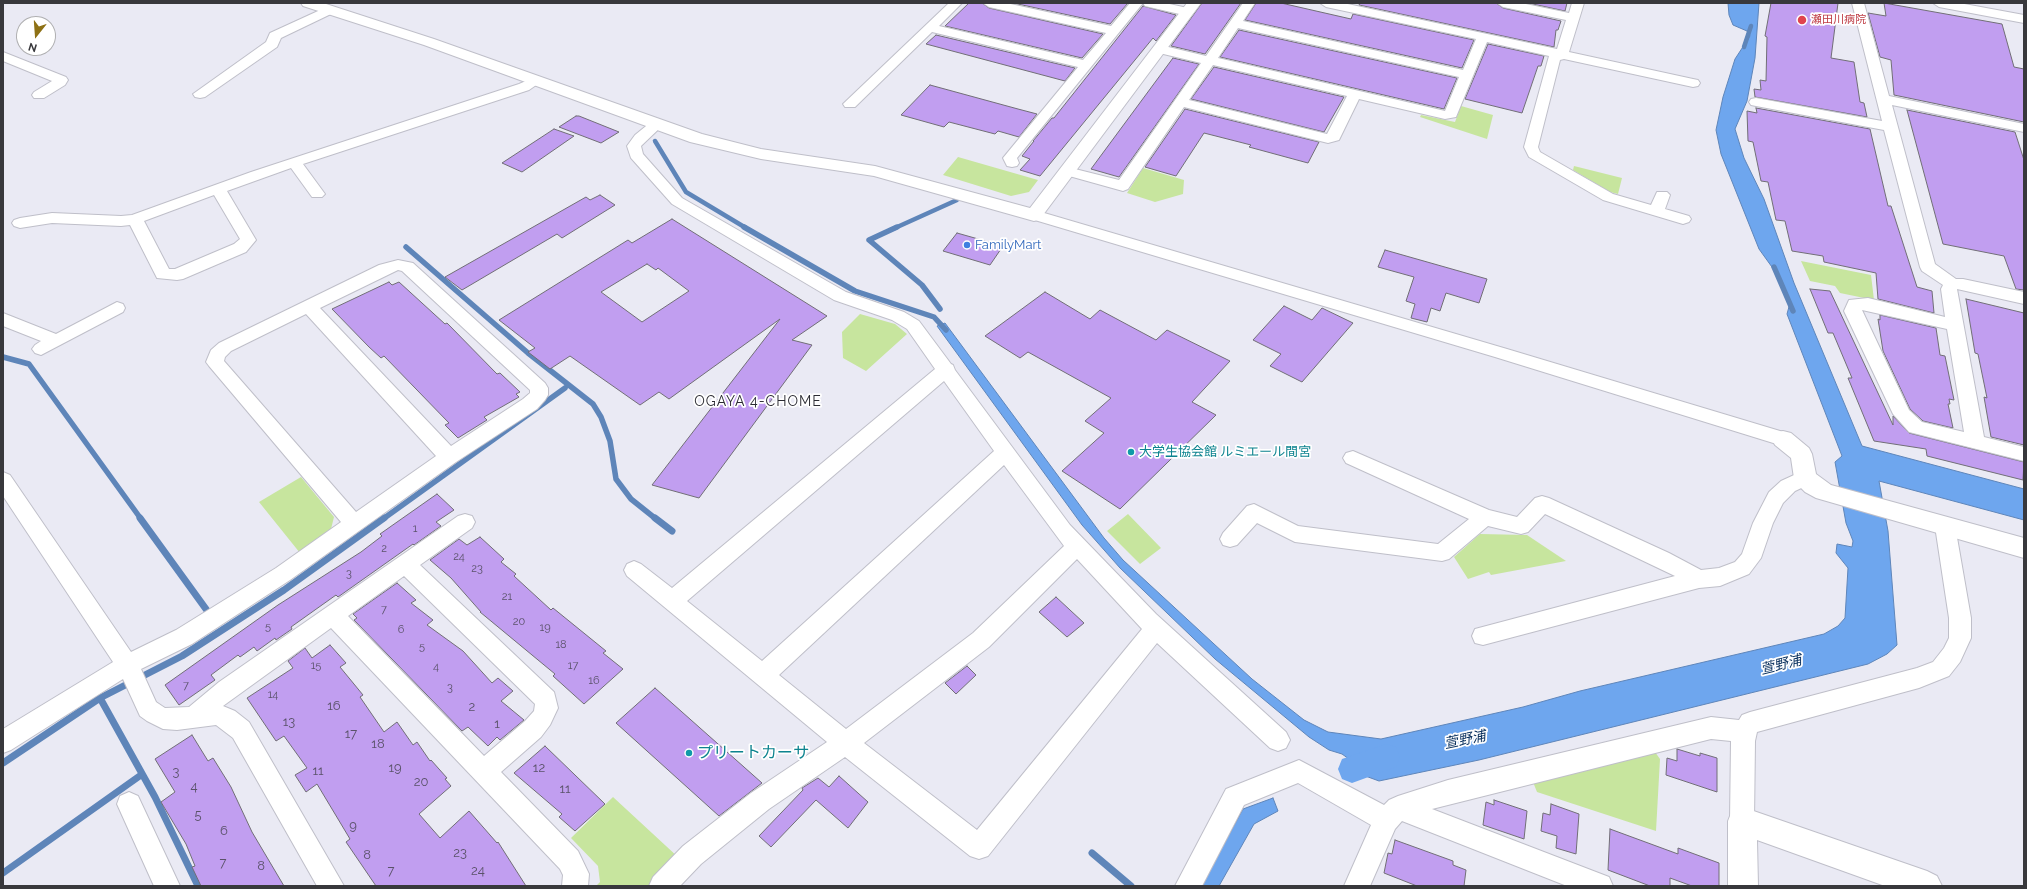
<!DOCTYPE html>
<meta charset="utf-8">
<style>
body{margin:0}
#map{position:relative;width:2027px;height:889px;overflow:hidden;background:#eaeaf4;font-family:Raleway,sans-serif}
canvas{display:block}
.frame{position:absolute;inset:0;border:4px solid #38383c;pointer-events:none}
.north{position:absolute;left:16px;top:16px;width:40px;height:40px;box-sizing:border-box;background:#fff;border:1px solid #afafb1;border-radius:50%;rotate:197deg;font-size:11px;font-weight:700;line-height:16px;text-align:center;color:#38383c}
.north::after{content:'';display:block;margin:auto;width:14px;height:18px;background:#8e7115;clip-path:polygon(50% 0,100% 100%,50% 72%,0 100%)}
</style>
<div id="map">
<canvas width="2027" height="889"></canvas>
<div class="frame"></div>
<div class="north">N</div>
</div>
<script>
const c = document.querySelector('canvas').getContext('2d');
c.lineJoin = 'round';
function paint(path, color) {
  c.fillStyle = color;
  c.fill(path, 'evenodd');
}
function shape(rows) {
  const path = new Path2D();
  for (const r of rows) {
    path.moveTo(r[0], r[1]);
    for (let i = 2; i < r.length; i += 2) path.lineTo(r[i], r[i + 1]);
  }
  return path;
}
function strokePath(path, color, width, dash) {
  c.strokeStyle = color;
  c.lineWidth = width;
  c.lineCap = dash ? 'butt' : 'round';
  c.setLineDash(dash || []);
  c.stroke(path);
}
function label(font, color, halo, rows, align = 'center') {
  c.font = font + ' Raleway,"Noto Sans JP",sans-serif';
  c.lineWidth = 3.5;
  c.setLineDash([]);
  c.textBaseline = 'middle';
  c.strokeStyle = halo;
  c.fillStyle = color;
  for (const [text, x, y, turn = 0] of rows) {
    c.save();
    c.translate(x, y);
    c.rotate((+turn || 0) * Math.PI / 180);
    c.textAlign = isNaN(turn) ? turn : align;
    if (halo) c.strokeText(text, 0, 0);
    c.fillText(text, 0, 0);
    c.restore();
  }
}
paint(shape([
 [1461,106,1493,115,1487,139,1420,117,1421,115,1455,122],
 [958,157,1038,180,1029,192,1011,196,943,175],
 [1574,166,1622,178,1618,194,1610,192,1573,170],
 [1143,168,1184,180,1183,194,1155,202,1127,193],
 [1801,261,1871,275,1874,300,1840,293,1835,286,1810,281],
 [860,314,895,324,907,334,866,371,843,358,842,332],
 [301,477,334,517,330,533,300,553,259,502],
 [1128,514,1161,548,1140,564,1107,531],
 [1480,534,1527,535,1566,561,1491,575,1489,572,1468,579,1454,557],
 [1655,752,1660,759,1656,831,1537,792,1533,782],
 [613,797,679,858,650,886,596,886,600,882,598,866,571,838]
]), '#c7e59e');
const water = shape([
 [1728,3,1759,3,1755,58,1747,101,1735,129,1744,158,1764,199,1794,283,1862,446,2024,489,2024,520,1879,481,1888,531,1897,645,1887,654,1868,664,1479,760,1379,781,1360,774,1349,759,1342,754,1329,750,1309,737,1215,659,1120,568,1082,525,937,326,945,323,1104,538,1123,560,1252,679,1304,720,1328,732,1381,739,1523,707,1580,691,1824,634,1838,626,1845,618,1848,568,1836,553,1837,544,1852,547,1853,541,1846,523,1835,462,1842,456,1787,314,1790,303,1782,281,1759,249,1721,154,1716,130,1723,97,1735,59,1750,36,1747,31,1733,25,1729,15,1728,3],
 [1273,798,1278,811,1254,824,1219,886,1201,886,1243,809,1273,798]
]);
paint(water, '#6ea6ee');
strokePath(water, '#5e85b9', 1);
strokePath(shape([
 [1744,47,1751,26],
 [655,141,686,192,746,228],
 [895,228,957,200]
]), '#5e85b9', 4.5);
strokePath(shape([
 [744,227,855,291,934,317,946,330],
 [897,227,869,240,922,285,940,309],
 [406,247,528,353,593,404,601,417,610,441,616,479,631,499,656,519],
 [1774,267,1793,311],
 [3,357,29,364,141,519],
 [383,519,565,388]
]), '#5e85b9', 5.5);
strokePath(shape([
 [140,518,211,616],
 [655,518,672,531],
 [3,763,100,698],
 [1092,853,1131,886],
 [3,873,141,775],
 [198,886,155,797,100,698,182,656,284,590,384,518]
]), '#5e85b9', 7);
paint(shape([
 [1386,744,1396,747,1400,757,1396,767,1352,783,1342,779,1338,769,1342,759,1386,744]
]), '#6ea6ee');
const building = shape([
 [969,3,982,3,989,8,1103,34,1082,58,945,26,969,3],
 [1013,3,1128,3,1110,24,1013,3],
 [1202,3,1241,3,1205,54,1171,46,1202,3],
 [1256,3,1281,3,1351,19,1353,14,1474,40,1462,68,1245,20,1256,3],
 [1360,3,1496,3,1503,8,1561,21,1558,30,1556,30,1554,47,1359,5,1360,3],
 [1528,3,1567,3,1565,11,1528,3],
 [1771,3,1838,3,1831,58,1854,62,1860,102,1864,103,1867,117,1755,97,1754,89,1761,90,1760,80,1766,81,1767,37,1765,36,1771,3],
 [1884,3,2002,24,2014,67,2024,69,2024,122,1894,95,1891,60,1880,57,1868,13,1886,16,1884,3],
 [1143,6,1176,15,1156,41,1153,38,1040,176,1020,170,1030,159,1022,156,1034,141,1033,141,1052,118,1054,118,1143,6],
 [1239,30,1457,78,1444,109,1220,57,1239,30],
 [936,35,1075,68,1065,81,926,44,936,35],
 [1488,44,1544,56,1541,66,1538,66,1522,113,1465,99,1488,44],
 [1173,58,1199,64,1129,163,1119,177,1091,169,1173,58],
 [1214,67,1344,97,1324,132,1191,99,1214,67],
 [930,85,1018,109,1037,114,1019,137,998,131,995,134,949,122,944,127,901,115,930,85],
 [1756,108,1870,129,1888,206,1891,206,1917,287,1932,291,1934,313,1878,299,1876,273,1824,262,1823,256,1792,251,1785,221,1776,220,1768,182,1761,181,1753,142,1748,141,1747,111,1757,113,1756,108],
 [1185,109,1319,142,1308,163,1249,147,1251,145,1204,133,1176,176,1145,167,1185,109],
 [1907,110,2015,132,2024,160,2024,290,2016,289,2004,256,1943,244,1907,110],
 [576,116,579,116,619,132,601,143,559,127,576,116],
 [554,129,574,136,522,172,502,163,554,129],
 [600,195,615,205,562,238,557,234,462,290,445,277,586,197,590,200,600,195],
 [672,219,827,316,792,340,812,345,699,498,652,485,780,319,669,399,659,392,640,405,570,356,550,369,528,352,535,348,499,320,628,240,632,243,672,219],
 [647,264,656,270,658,268,689,291,642,322,601,292,647,264],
 [957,233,1003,246,990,265,943,251,957,233],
 [1385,250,1487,279,1479,303,1446,293,1440,311,1431,308,1427,322,1411,318,1415,304,1406,301,1414,277,1378,267,1385,250],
 [389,282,392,285,399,282,445,324,447,323,497,374,500,373,520,392,516,394,519,397,484,417,487,420,458,438,445,425,449,423,384,356,381,358,369,347,332,309,389,282],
 [1810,289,1830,291,1893,425,1893,416,1909,433,2024,462,2023,480,1927,456,1926,449,1874,441,1848,378,1852,378,1833,333,1828,333,1810,289],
 [1045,292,1090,319,1100,310,1156,340,1167,330,1230,361,1192,402,1216,415,1120,509,1062,471,1104,433,1085,421,1111,398,1028,352,1020,358,985,336,1045,292],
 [1966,299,2024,313,2024,445,1991,437,1984,397,1987,398,1978,354,1975,353,1966,299],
 [1284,306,1312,320,1322,308,1353,323,1302,382,1270,366,1281,354,1253,340,1284,306],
 [1880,315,1936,328,1940,355,1945,356,1954,400,1949,399,1950,404,1948,404,1953,428,1923,421,1910,409,1883,351,1878,319,1880,320,1880,315],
 [437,494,454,510,436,522,441,526,414,545,413,544,338,597,336,595,291,627,292,629,276,640,275,638,257,651,254,647,240,657,238,655,211,675,215,680,179,705,165,685,278,605,361,552,382,536,380,534,437,494],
 [480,537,504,559,501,562,516,574,514,576,551,610,553,608,606,651,603,653,623,669,584,704,553,676,555,674,480,612,481,612,451,578,430,560,459,539,467,545,480,537],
 [397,583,416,600,411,603,433,620,427,625,463,651,492,683,498,678,513,691,501,701,524,720,500,740,497,737,488,746,468,727,462,731,354,620,357,618,353,614,397,583],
 [1056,597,1084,623,1067,637,1039,612,1056,597],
 [330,645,346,663,340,667,363,695,360,697,384,732,397,722,413,745,417,742,430,761,431,760,447,778,445,779,451,786,419,814,440,838,469,811,497,843,498,842,526,886,376,886,346,842,350,839,317,784,306,792,295,775,307,768,284,736,276,741,247,698,293,668,288,661,305,648,312,658,330,645],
 [967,666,976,675,956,694,945,683,967,666],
 [655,688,762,783,719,816,616,723,655,688],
 [192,735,208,761,213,758,231,787,252,832,284,886,201,886,192,867,195,866,186,844,161,802,175,792,155,759,192,735],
 [545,746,605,804,575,831,559,817,562,814,514,773,545,746],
 [1677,749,1700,756,1700,753,1717,758,1717,792,1666,775,1667,758,1677,761,1677,749],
 [839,776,868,802,848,828,816,800,771,847,759,836,803,790,802,788,818,778,829,787,839,776],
 [1494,800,1527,811,1524,839,1483,825,1486,802,1494,805,1494,800],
 [1551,804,1579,814,1576,854,1556,848,1557,836,1541,831,1543,813,1550,815,1551,804],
 [1610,829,1678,854,1678,848,1719,863,1719,886,1692,886,1670,878,1670,886,1650,886,1608,870,1610,829],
 [1395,840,1453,861,1453,865,1466,870,1464,886,1417,886,1384,873,1388,853,1392,854,1395,840]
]);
paint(building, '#c19ef0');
strokePath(building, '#716e76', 1);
const minor = shape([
 [949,3,962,3,939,26,1083,60,1106,33,989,7,983,3,1006,3,1111,26,1130,3,1165,3,1192,9,1194,12,1188,16,1145,6,1143,3,1017,158,1019,163,1017,166,1012,167,1007,166,1003,158,1078,67,932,32,855,107,845,107,843,104,949,3],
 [1243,3,1255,3,1243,21,1463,70,1476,39,1326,7,1320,3,1343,3,1557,49,1566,20,1503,7,1497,3,1521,3,1569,13,1572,3,1584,3,1569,52,1693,79,1698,80,1700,83,1698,86,1693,87,1564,59,1560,60,1538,147,1540,152,1613,194,1651,205,1657,192,1667,192,1670,195,1665,209,1689,216,1691,219,1689,222,1683,224,1603,200,1529,157,1524,147,1549,56,1487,42,1456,117,1445,119,1359,99,1339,140,1328,143,1184,107,1128,189,1123,191,1062,174,1060,171,1062,168,1067,167,1119,180,1201,63,1155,52,1153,49,1155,46,1160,45,1206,56,1243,3],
 [1238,28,1459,77,1445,111,1218,58,1238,28],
 [1213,65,1347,96,1327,134,1189,100,1213,65],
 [1852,3,1864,3,1889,96,2024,124,2024,132,1892,105,1935,264,1956,279,1963,279,2024,292,2024,304,1957,289,1984,437,2024,447,2024,461,1909,432,1893,414,1844,311,1849,300,1868,298,1945,317,1941,289,1943,285,1922,271,1920,267,1884,130,1756,106,1751,105,1749,102,1751,99,1756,98,1882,121,1852,3],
 [1862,310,1947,329,1964,432,1922,422,1909,410,1862,310],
 [1933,3,1959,3,2024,15,2024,23,1939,7,1933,3],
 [329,6,333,7,335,10,333,13,281,38,277,47,205,97,200,98,195,97,193,94,266,42,270,33,329,6],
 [3,52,66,77,68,80,65,85,44,98,34,98,32,95,34,92,52,81,3,61,3,52],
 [535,77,540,78,542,81,529,90,303,164,325,194,322,197,312,197,291,168,227,191,256,240,246,252,183,279,177,280,157,278,130,225,121,226,52,223,20,228,14,226,12,223,14,220,20,218,52,213,121,216,132,215,251,172,519,84,535,77],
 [214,195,240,239,234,244,175,269,169,269,144,221,214,195],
 [656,121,661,122,663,125,641,146,643,154,682,198,846,292,904,312,919,321,951,364,953,365,955,370,1070,525,1156,614,1286,732,1290,740,1286,748,1278,751,1270,748,1157,643,988,856,979,859,970,856,845,757,769,809,701,864,680,886,649,886,653,877,683,846,751,793,827,742,627,576,624,570,627,564,634,561,641,564,672,588,935,369,907,329,892,320,834,300,672,204,631,158,627,146,635,135,651,122,656,121],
 [944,381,994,451,762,661,687,601,944,381],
 [1004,465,1064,546,973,633,846,729,779,675,1004,465],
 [1077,559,1142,629,977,830,864,743,989,647,1077,559],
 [1034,210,1507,349,1790,434,1792,439,1790,444,1783,446,1495,357,1028,218,1026,215,1028,212,1034,210],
 [398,260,413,263,545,383,548,388,548,395,545,400,537,409,456,462,290,580,192,644,141,669,156,702,165,708,189,707,219,682,458,516,465,514,472,516,475,522,472,528,420,565,554,692,558,708,550,725,541,737,501,772,578,851,589,874,588,886,562,886,563,875,560,869,331,628,223,706,235,711,249,722,344,886,317,886,233,738,216,725,177,730,163,729,147,721,140,716,123,679,11,750,3,753,3,729,113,662,3,496,3,472,10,475,131,652,176,630,276,568,341,522,209,366,206,362,211,350,219,343,379,265,398,260],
 [398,270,402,271,530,390,530,393,523,399,451,446,320,308,398,270],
 [306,314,436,456,356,512,224,361,225,357,231,351,306,314],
 [404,576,535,704,534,711,525,721,484,756,348,616,404,576],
 [117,302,123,304,125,308,123,312,41,355,35,353,32,349,35,345,41,341,3,326,3,313,56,334,117,302],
 [1353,451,1489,510,1517,517,1535,498,1542,496,1549,498,1669,553,1701,570,1719,568,1735,562,1742,554,1753,523,1769,492,1781,481,1805,470,1812,473,1815,478,1812,483,1795,491,1783,503,1773,523,1761,558,1749,574,1720,586,1699,588,1483,645,1475,643,1472,636,1475,629,1675,576,1545,514,1528,532,1521,534,1488,526,1449,559,1442,561,1295,542,1257,523,1237,545,1230,547,1223,545,1220,539,1223,533,1247,506,1254,504,1298,526,1438,544,1469,519,1346,463,1343,458,1346,453,1353,451],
 [1945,518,1952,520,1955,526,1971,618,1971,638,1960,662,1949,676,1919,688,1757,732,1755,741,1754,821,1751,830,1742,833,1733,830,1730,821,1731,741,1711,739,1432,809,1609,877,1613,886,1567,886,1402,821,1395,829,1370,886,1344,886,1371,825,1298,783,1244,805,1202,886,1175,886,1226,789,1299,760,1384,805,1389,800,1398,796,1448,780,1711,717,1739,720,1742,715,1750,712,1917,668,1933,662,1944,648,1949,638,1949,618,1935,526,1938,520,1945,518],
 [129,792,138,796,180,886,154,886,117,804,120,796,129,792]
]);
const tertiary = shape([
 [301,3,323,3,434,39,702,134,761,149,875,166,1030,208,1187,3,1201,3,1040,219,1034,221,874,176,761,159,690,142,424,45,303,6,301,3],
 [1783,431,1791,433,1809,448,1812,454,1816,474,1831,485,2024,538,2024,558,1816,498,1805,492,1797,484,1794,478,1791,458,1775,445,1772,439,1775,433,1783,431],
 [1742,807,1927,871,1937,876,1942,886,1885,886,1757,840,1758,886,1728,886,1728,821,1732,811,1742,807]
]);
strokePath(minor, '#bfbfc9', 2);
strokePath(tertiary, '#bfbfc9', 2);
paint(minor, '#fff');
paint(tertiary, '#fff');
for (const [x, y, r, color] of [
 [1802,20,5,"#e0444e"],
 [967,245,4,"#3f7fe0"],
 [1131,452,4,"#0f9aa8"],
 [689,753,4,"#0f9aa8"]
]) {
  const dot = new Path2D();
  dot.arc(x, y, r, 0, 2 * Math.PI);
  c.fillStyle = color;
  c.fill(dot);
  strokePath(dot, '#fff', 1.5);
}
label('11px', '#be3a42', '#fff', [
 ["瀬田川病院",1811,20]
], 'left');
label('11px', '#5a5269', null, [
 ["1",415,529],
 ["2",384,549],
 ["24",459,557],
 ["23",477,569],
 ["3",349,574],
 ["21",507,597],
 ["7",384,610],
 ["20",519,622],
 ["5",268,627],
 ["19",545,628],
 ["6",401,630],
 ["18",561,645],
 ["5",422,647],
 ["15",316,666],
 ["17",573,666],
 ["4",436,667],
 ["16",594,681],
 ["7",186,686],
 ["3",450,688],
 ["14",273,695]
]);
label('13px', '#366cbe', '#fff', [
 ["FamilyMart",975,245]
], 'left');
label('13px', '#0d838f', '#fff', [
 ["大学生協会館 ルミエール間宮",1139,452]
], 'left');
label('13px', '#5a5269', null, [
 ["16",334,706],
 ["2",472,707],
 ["13",289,722],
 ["1",497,724],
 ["17",351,734],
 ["18",378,744],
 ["19",395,768],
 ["12",539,768],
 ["11",318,771],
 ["3",176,772],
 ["20",421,782],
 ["4",194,787],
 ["11",565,789],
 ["5",198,815],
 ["9",353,826],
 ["6",224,831],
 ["23",460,853],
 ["8",367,855],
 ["7",223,863],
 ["8",261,866],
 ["7",391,871],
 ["24",478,871]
]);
c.letterSpacing = '1px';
label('14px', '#2b2b33', '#fff', [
 ["OGAYA 4-CHOME",758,402]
]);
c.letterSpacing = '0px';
label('italic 14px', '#0d3360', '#fff', [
 ["萱野浦",1781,665,-14],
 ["萱野浦",1465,740,-12]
]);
label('16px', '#0d838f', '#fff', [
 ["プリートカーサ",697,753]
], 'left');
</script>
